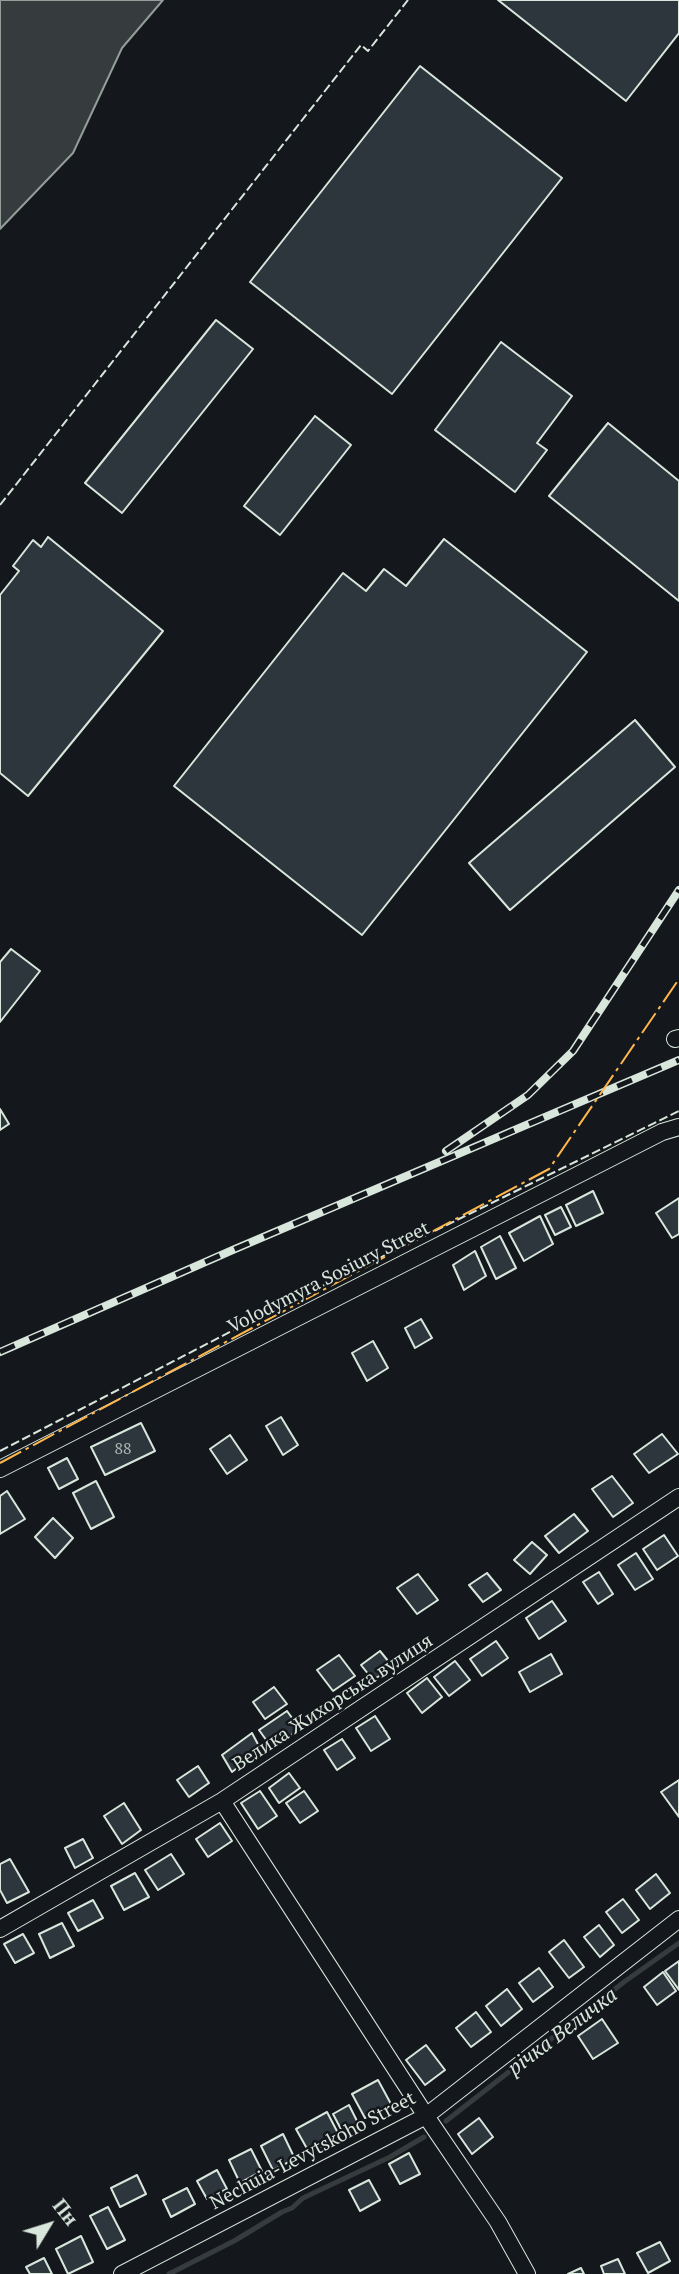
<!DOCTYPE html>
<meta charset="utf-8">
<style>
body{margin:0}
#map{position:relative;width:679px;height:2274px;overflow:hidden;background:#14181c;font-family:"PT Serif",serif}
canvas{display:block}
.north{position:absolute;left:14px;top:2190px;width:70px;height:70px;-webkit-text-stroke:5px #14181c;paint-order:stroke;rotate:52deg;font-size:19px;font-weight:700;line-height:28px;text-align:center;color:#d8e6dc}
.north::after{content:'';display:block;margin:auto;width:24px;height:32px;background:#d8e6dc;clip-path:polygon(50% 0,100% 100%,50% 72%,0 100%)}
</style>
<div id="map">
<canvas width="679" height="2274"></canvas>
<div class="north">Пн</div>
</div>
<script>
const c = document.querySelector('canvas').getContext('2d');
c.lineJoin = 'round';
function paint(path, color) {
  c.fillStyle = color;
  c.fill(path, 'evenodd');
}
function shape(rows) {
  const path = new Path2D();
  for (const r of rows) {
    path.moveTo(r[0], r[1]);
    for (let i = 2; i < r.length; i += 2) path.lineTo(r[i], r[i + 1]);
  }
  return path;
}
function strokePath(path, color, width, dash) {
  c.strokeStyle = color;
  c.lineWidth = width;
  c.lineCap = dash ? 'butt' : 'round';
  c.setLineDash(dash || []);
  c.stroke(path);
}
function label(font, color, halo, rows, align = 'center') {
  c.font = font + ' "PT Serif",serif';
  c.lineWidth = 5;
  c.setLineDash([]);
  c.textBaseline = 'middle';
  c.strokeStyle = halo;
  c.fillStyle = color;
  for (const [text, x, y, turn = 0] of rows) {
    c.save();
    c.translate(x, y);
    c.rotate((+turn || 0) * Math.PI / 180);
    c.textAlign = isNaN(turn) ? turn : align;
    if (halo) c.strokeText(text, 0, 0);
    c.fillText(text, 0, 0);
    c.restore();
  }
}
const water = shape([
 [0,0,163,0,122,48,73,153,0,229,0,0]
]);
paint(water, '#363b3e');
strokePath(water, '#939e99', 2);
strokePath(shape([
 [446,2121,624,1982,679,1943],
 [169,2274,234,2241,282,2212,292,2208,303,2198,390,2157,424,2137]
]), '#363b3e', 5);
const building = shape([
 [498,0,679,0,679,33,626,101,498,0],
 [420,66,562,178,392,394,250,282,420,66],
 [216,320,253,349,122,513,85,483,216,320],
 [501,342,572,396,537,443,547,450,515,492,435,430,501,342],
 [315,416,351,445,280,535,244,506,315,416],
 [608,423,679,481,679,601,549,496,608,423],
 [48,537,163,631,28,796,0,773,0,595,19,571,13,566,33,540,41,547,48,537],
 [444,539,587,652,362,935,174,786,343,573,366,591,384,569,406,586,444,539],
 [635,720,675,767,510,910,469,863,635,720],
 [11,949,40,971,0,1022,0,962,11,949],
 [0,1109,9,1124,0,1130,0,1109],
 [593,1191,603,1213,576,1226,566,1205,593,1191],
 [679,1198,679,1234,672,1238,656,1213,679,1198],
 [561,1207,571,1227,555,1235,545,1215,561,1207],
 [540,1216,553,1244,524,1261,509,1233,540,1216],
 [500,1236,516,1268,496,1279,481,1247,500,1236],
 [475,1251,486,1276,464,1290,453,1265,475,1251],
 [421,1319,432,1338,415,1348,405,1328,421,1319],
 [373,1341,388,1368,367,1381,352,1353,373,1341],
 [281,1417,298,1445,283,1455,266,1426,281,1417],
 [141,1423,155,1451,105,1475,91,1447,141,1423],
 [662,1434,678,1454,649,1473,634,1454,662,1434],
 [230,1435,247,1460,227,1474,210,1449,230,1435],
 [67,1458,78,1479,59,1489,48,1468,67,1458],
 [612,1476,633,1503,613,1517,592,1489,612,1476],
 [96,1481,114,1517,91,1529,73,1493,96,1481],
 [7,1491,25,1519,0,1534,0,1496,7,1491],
 [574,1514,588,1531,559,1553,545,1536,574,1514],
 [53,1518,73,1538,55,1558,35,1537,53,1518],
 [664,1535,678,1556,657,1570,643,1549,664,1535],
 [532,1542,547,1555,530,1574,514,1560,532,1542],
 [636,1553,653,1579,635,1590,618,1565,636,1553],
 [599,1572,613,1594,598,1604,583,1582,599,1572],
 [487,1573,501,1590,483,1602,469,1585,487,1573],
 [418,1574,438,1600,417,1614,397,1588,418,1574],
 [552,1601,566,1621,539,1639,526,1618,552,1601],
 [496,1641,508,1658,482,1676,470,1659,496,1641],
 [380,1651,393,1667,373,1680,361,1665,380,1651],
 [551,1654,562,1674,530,1692,519,1672,551,1654],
 [339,1655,355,1676,333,1691,317,1670,339,1655],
 [455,1661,470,1680,449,1696,434,1677,455,1661],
 [427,1678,442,1697,422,1713,407,1693,427,1678],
 [274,1687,287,1704,265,1719,253,1702,274,1687],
 [287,1711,300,1729,272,1748,259,1730,287,1711],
 [375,1716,390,1739,371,1751,356,1728,375,1716],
 [252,1733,261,1750,232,1772,222,1755,252,1733],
 [342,1739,355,1758,337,1770,324,1750,342,1739],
 [198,1766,209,1783,189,1797,177,1780,198,1766],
 [289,1773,300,1788,279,1803,269,1788,289,1773],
 [679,1780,679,1817,661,1792,679,1780],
 [260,1791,277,1816,258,1829,241,1803,260,1791],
 [304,1791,318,1811,300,1823,286,1803,304,1791],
 [124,1803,141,1830,122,1844,104,1816,124,1803],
 [220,1823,232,1841,208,1857,196,1839,220,1823],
 [83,1839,93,1858,75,1868,65,1848,83,1839],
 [171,1854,184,1874,158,1890,145,1870,171,1854],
 [10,1859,29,1892,7,1903,0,1890,0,1864,10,1859],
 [135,1873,149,1897,124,1910,111,1886,135,1873],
 [656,1874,670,1893,650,1909,636,1890,656,1874],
 [623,1899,639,1920,622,1933,606,1912,623,1899],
 [93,1900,103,1918,78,1931,68,1913,93,1900],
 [62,1923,74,1946,50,1958,39,1934,62,1923],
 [599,1925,614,1945,600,1957,584,1937,599,1925],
 [23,1934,34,1953,15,1963,4,1944,23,1934],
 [564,1940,584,1967,569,1978,549,1952,564,1940],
 [679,1961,679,1990,665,1971,679,1961],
 [539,1968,553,1987,533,2002,519,1983,539,1968],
 [663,1972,676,1991,657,2005,644,1987,663,1972],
 [507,1989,522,2009,501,2026,486,2006,507,1989],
 [476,2012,491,2032,471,2047,456,2028,476,2012],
 [602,2019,618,2043,593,2059,578,2036,602,2019],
 [426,2045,445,2070,425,2085,406,2060,426,2045],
 [378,2080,391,2104,365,2118,352,2094,378,2080],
 [349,2105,359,2125,343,2133,333,2114,349,2105],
 [327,2112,340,2137,310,2154,296,2129,327,2112],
 [479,2118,493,2137,472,2154,458,2134,479,2118],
 [283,2134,295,2159,273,2170,261,2146,283,2134],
 [251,2149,262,2171,240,2183,229,2160,251,2149],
 [409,2153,420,2174,400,2184,389,2164,409,2153],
 [217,2170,227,2189,207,2199,197,2181,217,2170],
 [137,2175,146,2194,120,2207,111,2188,137,2175],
 [369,2180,380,2200,360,2211,349,2190,369,2180],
 [187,2188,195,2204,171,2217,163,2200,187,2188],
 [108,2207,125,2240,107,2249,90,2216,108,2207],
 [81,2236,93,2262,68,2274,56,2249,81,2236],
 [660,2242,670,2261,648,2273,637,2253,660,2242],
 [44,2258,52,2274,30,2274,26,2267,44,2258],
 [618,2259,625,2274,604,2274,601,2266,618,2259],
 [581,2268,584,2274,568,2274,581,2268]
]);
paint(building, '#2c363c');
strokePath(building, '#d8e6dc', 2);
const minor = shape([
 [675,1039,679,1038],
 [0,1469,662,1132,679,1127],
 [222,1801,426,2116,498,2222,527,2274],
 [0,1929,222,1801,679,1497],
 [122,2274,426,2116,679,1919]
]);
strokePath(minor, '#d8e6dc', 18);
strokePath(minor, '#14181c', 16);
const rail = shape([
 [446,1151,528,1095,573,1051,679,890],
 [0,1352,235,1249,679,1060]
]);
strokePath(rail, '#d8e6dc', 8);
strokePath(rail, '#14181c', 5, [16]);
strokePath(shape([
 [0,505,361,45,368,51,408,0],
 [0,1451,251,1321,679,1111]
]), '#d8e6dc', 2, [9, 3.5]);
strokePath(shape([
 [0,1463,549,1169,679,979]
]), '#ffb74d', 2, [24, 5, 3.5, 5]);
label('16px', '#adbab4', null, [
 ["88",123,1449]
]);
label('19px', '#d8e6dc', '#14181c', [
 ["Volodymyra Sosiury Street",329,1278,-27],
 ["Велика Жихорська вулиця",333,1703,-33],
 ["Nechuia-Levytskoho Street",313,2151,-28]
]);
label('italic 21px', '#d8e6dc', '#14181c', [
 ["річка Величка",563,2032,-37]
]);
</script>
